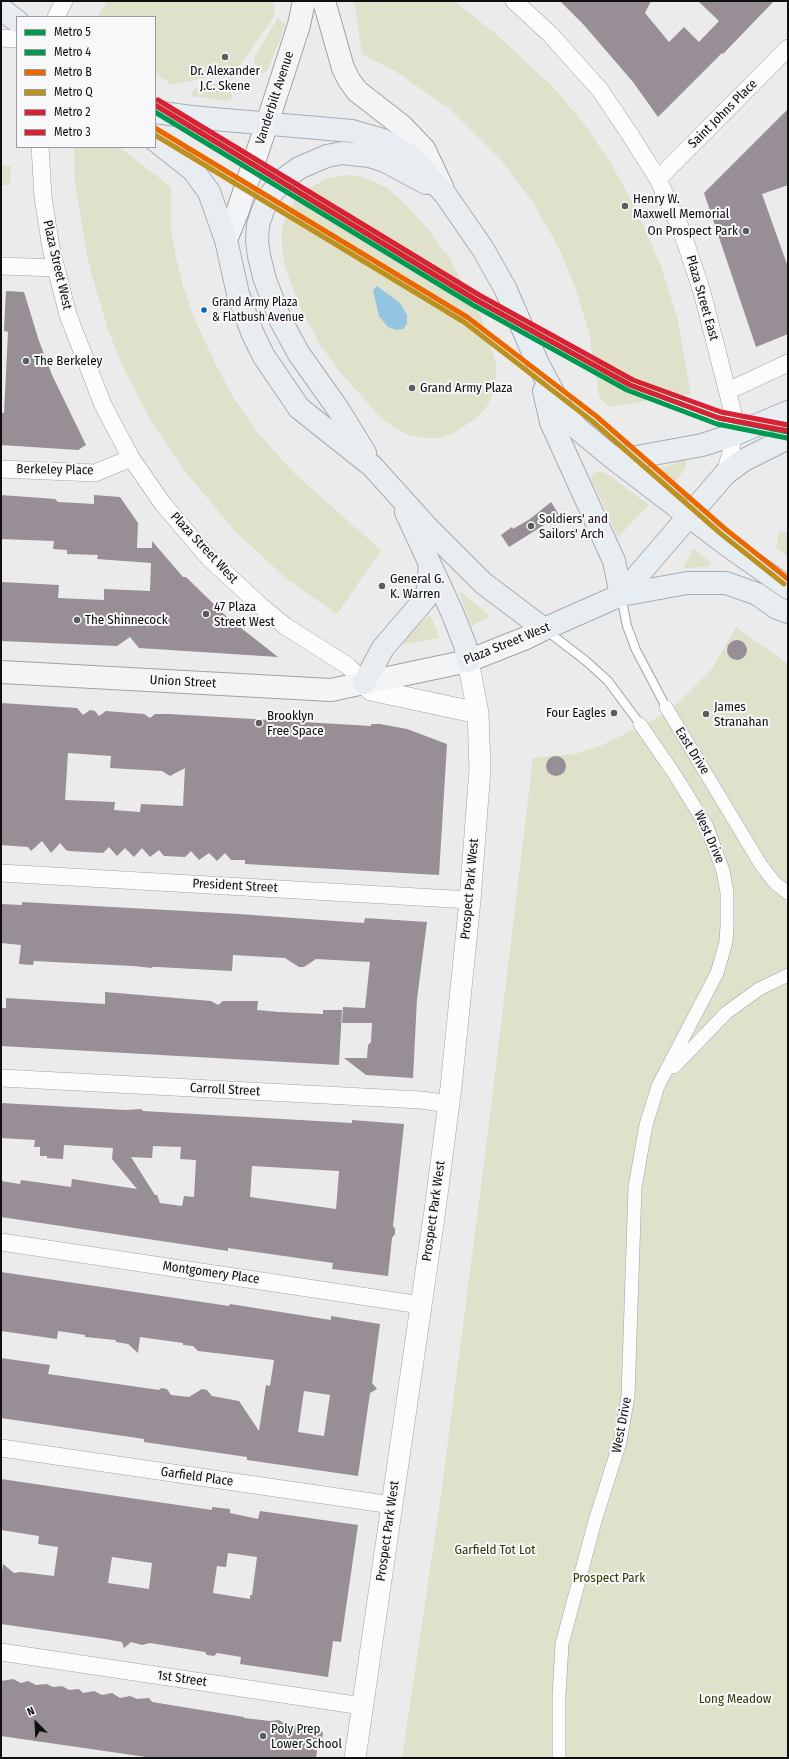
<!DOCTYPE html>
<style>
body{margin:0}
#map{position:relative;width:789px;height:1759px;overflow:hidden;background:#ebebeb;font-family:"Fira Sans Condensed",sans-serif}
canvas{display:block}
.frame{position:absolute;inset:0;border:2px solid #0f0f10;pointer-events:none}
.legend{position:absolute;left:16px;top:16px;width:140px;height:132px;box-sizing:border-box;background:#f8f7fa;border:1px solid #9b9a9c;margin:0;padding:5px 7px;list-style:none;font-size:12px;color:#0f0f10}
.legend li{display:flex;align-items:center;gap:8px;height:20px}
.legend b{width:20px;border:1px solid #9b9a9c}
.north{position:absolute;left:16px;top:1703px;width:40px;height:40px;-webkit-text-stroke:3px #f8f7fa;paint-order:stroke;rotate:336deg;font-size:11px;font-weight:700;line-height:16px;text-align:center;color:#0f0f10}
.north::after{content:'';display:block;margin:auto;width:14px;height:18px;background:#0f0f10;clip-path:polygon(50% 0,100% 100%,50% 72%,0 100%)}
</style>
<div id="map">
<canvas width="789" height="1759"></canvas>
<div class="frame"></div>
<ul class="legend">
<li><b style="height:5px;background:#009952"></b>Metro 5</li>
<li><b style="height:5px;background:#009952"></b>Metro 4</li>
<li><b style="height:5px;background:#eb6800"></b>Metro B</li>
<li><b style="height:5px;background:#bc9120"></b>Metro Q</li>
<li><b style="height:5px;background:#d82233"></b>Metro 2</li>
<li><b style="height:5px;background:#d82233"></b>Metro 3</li>
</ul>
<div class="north">N</div>
</div>
<script>
const c = document.querySelector('canvas').getContext('2d');
c.lineJoin = 'round';
function paint(path, color) {
  c.fillStyle = color;
  c.fill(path, 'evenodd');
}
function shape(rows) {
  const path = new Path2D();
  for (const r of rows) {
    if (r.length === 3) {
      path.moveTo(r[0] + r[2], r[1]);
      path.arc(r[0], r[1], r[2], 0, 2 * Math.PI);
      continue;
    }
    path.moveTo(r[0], r[1]);
    for (let i = 2; i < r.length; i += 2) path.lineTo(r[i], r[i + 1]);
  }
  return path;
}
function strokePath(path, color, width, dash) {
  c.strokeStyle = color;
  c.lineWidth = width;
  c.lineCap = dash ? 'butt' : 'round';
  c.setLineDash(dash || []);
  c.stroke(path);
}
function label(font, color, halo, rows, align = 'center') {
  c.font = font + ' "Fira Sans Condensed",sans-serif';
  c.lineWidth = 4;
  c.setLineDash([]);
  c.textBaseline = 'middle';
  c.strokeStyle = halo;
  c.fillStyle = color;
  for (const [text, x, y, turn = 0] of rows) {
    c.save();
    c.translate(x, y);
    c.rotate((+turn || 0) * Math.PI / 180);
    c.textAlign = isNaN(turn) ? turn : align;
    if (halo) c.strokeText(text, 0, 0);
    c.fillText(text, 0, 0);
    c.restore();
  }
}
paint(shape([
 [107,1,273,1,275,15,236,71,172,85,155,73,155,17,98,17],
 [354,1,454,1,497,35,553,87,584,124,612,165,638,213,661,266,677,317,691,394,608,407,599,396,589,333,576,290,559,248,534,204,502,161,450,109,395,71,362,54],
 [278,18,286,25,267,71,262,74,254,62,254,57],
 [221,82,225,84,232,94,231,100,226,101,192,96,193,89],
 [74,147,119,147,171,187,171,228,176,257,183,286,194,317,213,359,234,399,259,434,295,474,381,550,337,614,288,580,235,531,188,475,156,429,143,406,123,367,108,330,88,261,75,184],
 [1,165,11,166,10,185,1,185],
 [344,175,359,176,373,181,387,188,404,203,427,228,449,257,481,317,496,363,496,380,493,395,487,406,478,417,454,433,439,438,424,438,409,435,393,427,380,417,340,372,319,343,299,305,284,264,281,234,283,224,295,200,303,191,328,178],
 [687,459,685,469,674,483,657,469],
 [597,471,606,473,649,505,618,537,591,479,592,475],
 [779,531,788,533,788,557,776,548],
 [693,548,712,563,710,566,683,569],
 [459,592,462,593,490,616,471,626],
 [429,615,432,618,439,638,405,644,402,643,403,640],
 [736,627,788,664,788,1758,402,1758,441,1495,488,1132,533,758,575,754,600,746,655,719,678,703,712,669]
]), '#dfe1cb');
paint(shape([
 [377,286,400,303,407,315,407,324,403,329,396,330,388,327,379,316,373,290]
]), '#94c5e0');
paint(shape([
 [560,1,651,1,645,13,669,42,684,27,699,42,719,21,698,1,774,1,723,54,722,53,658,117,633,82,583,24],
 [788,109,788,185,762,194,788,267,788,334,756,347,704,193],
 [6,291,24,292,39,341,52,375,86,445,78,450,1,445,1,413,4,413,8,332,4,331],
 [1,495,55,499,58,502,94,504,94,495,120,497,138,523,137,548,152,548,152,541,183,577,186,577,227,617,278,657,139,648,130,637,117,646,1,641,1,582,59,585,58,598,104,600,104,589,150,591,151,563,97,559,98,555,67,554,67,550,53,549,54,541,1,539],
 [551,502,561,518,550,525,549,522,509,547,501,535,512,527,513,529,530,519],
 [737,650,10],
 [1,703,77,708,83,715,90,710,95,711,99,716,106,711,144,714,150,718,155,714,169,714,371,726,371,724,380,724,407,729,447,744,439,875,245,864,245,860,231,860,225,853,217,861,209,853,199,860,191,851,185,857,164,856,159,850,150,857,142,848,134,857,125,848,117,856,109,847,103,853,69,851,66,850,60,843,51,853,42,841,31,851,28,847,1,845],
 [68,753,111,756,110,768,162,771,170,776,185,768,183,806,141,804,140,812,114,810,115,802,65,800],
 [556,766,10],
 [22,902,239,914,349,922,364,923,365,918,427,922,417,999,413,1078,366,1075,344,1058,367,1058,368,1045,371,1042,372,1023,342,1023,343,1007,365,1008,370,962,316,959,304,967,299,967,285,958,233,955,232,971,157,967,152,967,152,968,133,966,34,961,33,965,19,964,21,945,1,943,1,904,22,905],
 [105,992,211,1001,218,1005,223,1001,258,1001,257,1010,279,1012,323,1014,323,1010,342,1010,339,1065,1,1046,1,1008,6,1008,6,998,105,1004],
 [1,1103,126,1110,141,1109,143,1111,352,1123,352,1120,404,1124,393,1226,395,1229,395,1234,392,1238,388,1276,332,1269,333,1263,228,1248,228,1251,1,1217,1,1181,20,1184,21,1180,71,1187,72,1179,137,1189,112,1159,113,1148,64,1145,63,1159,47,1158,47,1156,40,1156,40,1147,34,1147,35,1140,1,1138],
 [153,1146,181,1147,180,1159,196,1160,194,1197,184,1196,182,1206,160,1203,157,1195,155,1195,131,1157,152,1158],
 [252,1166,339,1171,336,1209,250,1197],
 [1,1272,229,1306,230,1304,331,1320,331,1316,380,1324,372,1383,377,1389,370,1393,358,1476,247,1460,247,1457,144,1442,144,1439,1,1418,1,1358,50,1365,48,1374,159,1390,161,1388,167,1389,171,1395,189,1397,202,1389,207,1390,212,1396,239,1401,259,1431,266,1385,270,1386,274,1360,198,1351,193,1346,183,1345,183,1343,140,1337,138,1353,128,1344,116,1342,116,1340,85,1337,85,1335,58,1331,57,1339,1,1331],
 [304,1391,330,1395,324,1436,298,1432],
 [1,1479,212,1510,212,1507,230,1509,230,1513,258,1519,260,1511,358,1525,341,1642,333,1641,328,1677,240,1664,241,1657,217,1653,214,1656,207,1655,205,1652,150,1643,142,1645,131,1642,124,1648,122,1642,106,1639,1,1624,1,1579,3,1564,14,1573,21,1572,54,1576,58,1547,38,1544,39,1536,1,1530],
 [228,1553,257,1557,252,1595,250,1595,250,1599,213,1593,217,1566,226,1567],
 [112,1557,152,1563,149,1589,108,1583],
 [13,1679,21,1683,28,1681,36,1685,47,1684,53,1687,62,1686,69,1690,79,1689,83,1693,94,1691,102,1695,112,1693,120,1698,130,1696,137,1699,149,1698,152,1702,244,1717,244,1718,270,1721,279,1720,285,1724,297,1725,304,1734,313,1728,320,1728,323,1733,322,1739,318,1743,316,1758,153,1758,1,1736,1,1681]
]), '#978e96');
const service = shape([
 [621,596,627,626,636,650,666,707],
 [547,631,586,661,608,681,640,724]
]);
const pedestrian = shape([
 [666,707,761,865,775,883,788,893],
 [674,1067,726,1013,759,989,788,975],
 [559,1758,559,1696,562,1644,595,1521,620,1442,628,1396,635,1187,646,1125,658,1086,717,973,726,942,727,926,727,892,723,871,707,827,675,775,640,724]
]);
const minor = shape([
 [514,1,550,34,600,90,629,133,658,179,681,229,702,292,733,413,731,452,725,474],
 [56,17,64,1],
 [1,38,17,39],
 [40,147,43,197,51,248,68,315,103,405,131,458,163,504,209,558,262,607,285,626,348,666,364,683],
 [658,179,788,48],
 [1,266,55,268],
 [728,391,788,363],
 [1,469,95,473,131,458],
 [1,873,470,900],
 [1,1078,421,1100,449,1104],
 [1,1242,421,1305],
 [1,1448,392,1505],
 [1,1652,362,1706]
]);
const tertiary = shape([
 [364,683,371,690,478,713],
 [355,1758,435,1210,451,1087,470,900,480,769,478,713,468,661]
]);
const secondary = shape([
 [324,1,343,68,349,80,357,91,402,126,424,149,442,187],
 [226,240,238,210,274,102,299,25,304,1],
 [1,672,331,690,468,661,526,638,544,629]
]);
const primary = shape([
 [1,9,17,21],
 [155,112,191,117,352,131,383,140,410,156,445,194,483,249,506,290,538,364,563,411,578,429,613,458,727,545,788,588],
 [155,140,193,170,209,192,226,240,238,294,252,332,263,355,299,408,372,466,428,528,483,583,544,629,621,595,725,474,744,460,788,438],
 [544,391,551,422,614,561,621,595],
 [365,453,338,409,299,354,281,321,265,280,259,256,257,241,258,225,263,210,271,194,284,179,299,168,327,156,342,153,370,156,385,161,426,183],
 [613,458,637,457,702,445,733,435,788,412],
 [406,512,452,612,465,645,468,661],
 [621,595,687,583,726,583,757,594,777,608,788,612],
 [364,683,383,648,425,599,428,589,430,564]
]);
strokePath(service, '#a2a2a2', 10);
strokePath(pedestrian, '#a2a2a2', 14);
strokePath(minor, '#a2a2a2', 18);
strokePath(tertiary, '#a2a2a2', 22);
strokePath(secondary, '#a2a2a2', 24);
strokePath(primary, '#a6aeb5', 24);
strokePath(service, '#fcfcfc', 8);
strokePath(pedestrian, '#fcfcfc', 13);
strokePath(minor, '#fcfcfc', 17);
strokePath(tertiary, '#fcfcfc', 21);
strokePath(secondary, '#f3f4f6', 22);
strokePath(primary, '#e8edf1', 22);
strokePath(shape([
 [155,105,476,300,630,385,719,418,788,432]
]), '#009952', 5);
strokePath(shape([
 [155,112,473,305,627,390,717,424,787,438]
]), '#009952', 5);
strokePath(shape([
 [155,128,467,317,596,416,724,528,788,579]
]), '#eb6800', 5);
strokePath(shape([
 [155,135,464,322,592,421,720,533,784,584]
]), '#bc9120', 5);
strokePath(shape([
 [155,105,476,300,630,385,719,418,788,431]
]), '#d82233', 5);
strokePath(shape([
 [158,100,479,295,633,380,721,412,788,425]
]), '#d82233', 5);
for (const [x, y, r, color] of [
 [225,57,4,"#5c5c5d"],
 [625,206,4,"#5c5c5d"],
 [746,231,4,"#5c5c5d"],
 [204,310,3.5,"#0065bd"],
 [26,361,4,"#5c5c5d"],
 [412,388,4,"#5c5c5d"],
 [531,526,4,"#5c5c5d"],
 [382,586,4,"#5c5c5d"],
 [206,614,4,"#5c5c5d"],
 [77,620,4,"#5c5c5d"],
 [614,713,4,"#5c5c5d"],
 [706,714,4,"#5c5c5d"],
 [259,723,4,"#5c5c5d"],
 [263,1736,4,"#5c5c5d"]
]) {
  const dot = new Path2D();
  dot.arc(x, y, r, 0, 2 * Math.PI);
  c.fillStyle = color;
  c.fill(dot);
  strokePath(dot, '#f8f7fa', 1.5);
}
label('12px', '#0f0f10', '#f8f7fa', [
 ["Grand Army Plaza",212,303],
 ["& Flatbush Avenue",212,318]
], 'left');
label('13px', '#0f0f10', '#f8f7fa', [
 ["Dr. Alexander",225,71,"center"],
 ["J.C. Skene",225,86,"center"],
 ["Henry W.",633,199],
 ["Maxwell Memorial",633,214],
 ["On Prospect Park",738,231,"right"],
 ["The Berkeley",34,361],
 ["Grand Army Plaza",420,388],
 ["Soldiers' and",539,519],
 ["Sailors' Arch",539,534],
 ["General G.",390,579],
 ["K. Warren",390,594],
 ["47 Plaza",214,607],
 ["Street West",214,622],
 ["The Shinnecock",85,620],
 ["James",714,707],
 ["Stranahan",714,722],
 ["Four Eagles",606,713,"right"],
 ["Brooklyn",267,716],
 ["Free Space",267,731],
 ["Poly Prep",271,1729],
 ["Lower School",271,1744]
], 'left');
label('13px', '#0f0f10', '#f8f7fa', [
 ["Vanderbilt Avenue",275,98,-72],
 ["Saint Johns Place",723,114,-45],
 ["Plaza Street West",57,265,77],
 ["Plaza Street East",702,298,74],
 ["Berkeley Place",55,470,1],
 ["Plaza Street West",204,548,47],
 ["Plaza Street West",507,644,-22],
 ["Union Street",183,682,3],
 ["East Drive",692,751,58],
 ["West Drive",709,837,66],
 ["President Street",235,886,3],
 ["Prospect Park West",470,889,-85],
 ["Carroll Street",225,1090,3],
 ["Prospect Park West",434,1211,-82],
 ["Montgomery Place",211,1273,8],
 ["West Drive",622,1425,-79],
 ["Garfield Place",197,1477,8],
 ["Prospect Park West",388,1531,-82],
 ["1st Street",182,1679,8]
]);
label('13px', '#373903', '#f8f7fa', [
 ["Garfield Tot Lot",495,1550],
 ["Prospect Park",609,1578],
 ["Long Meadow",735,1699]
]);
</script>
